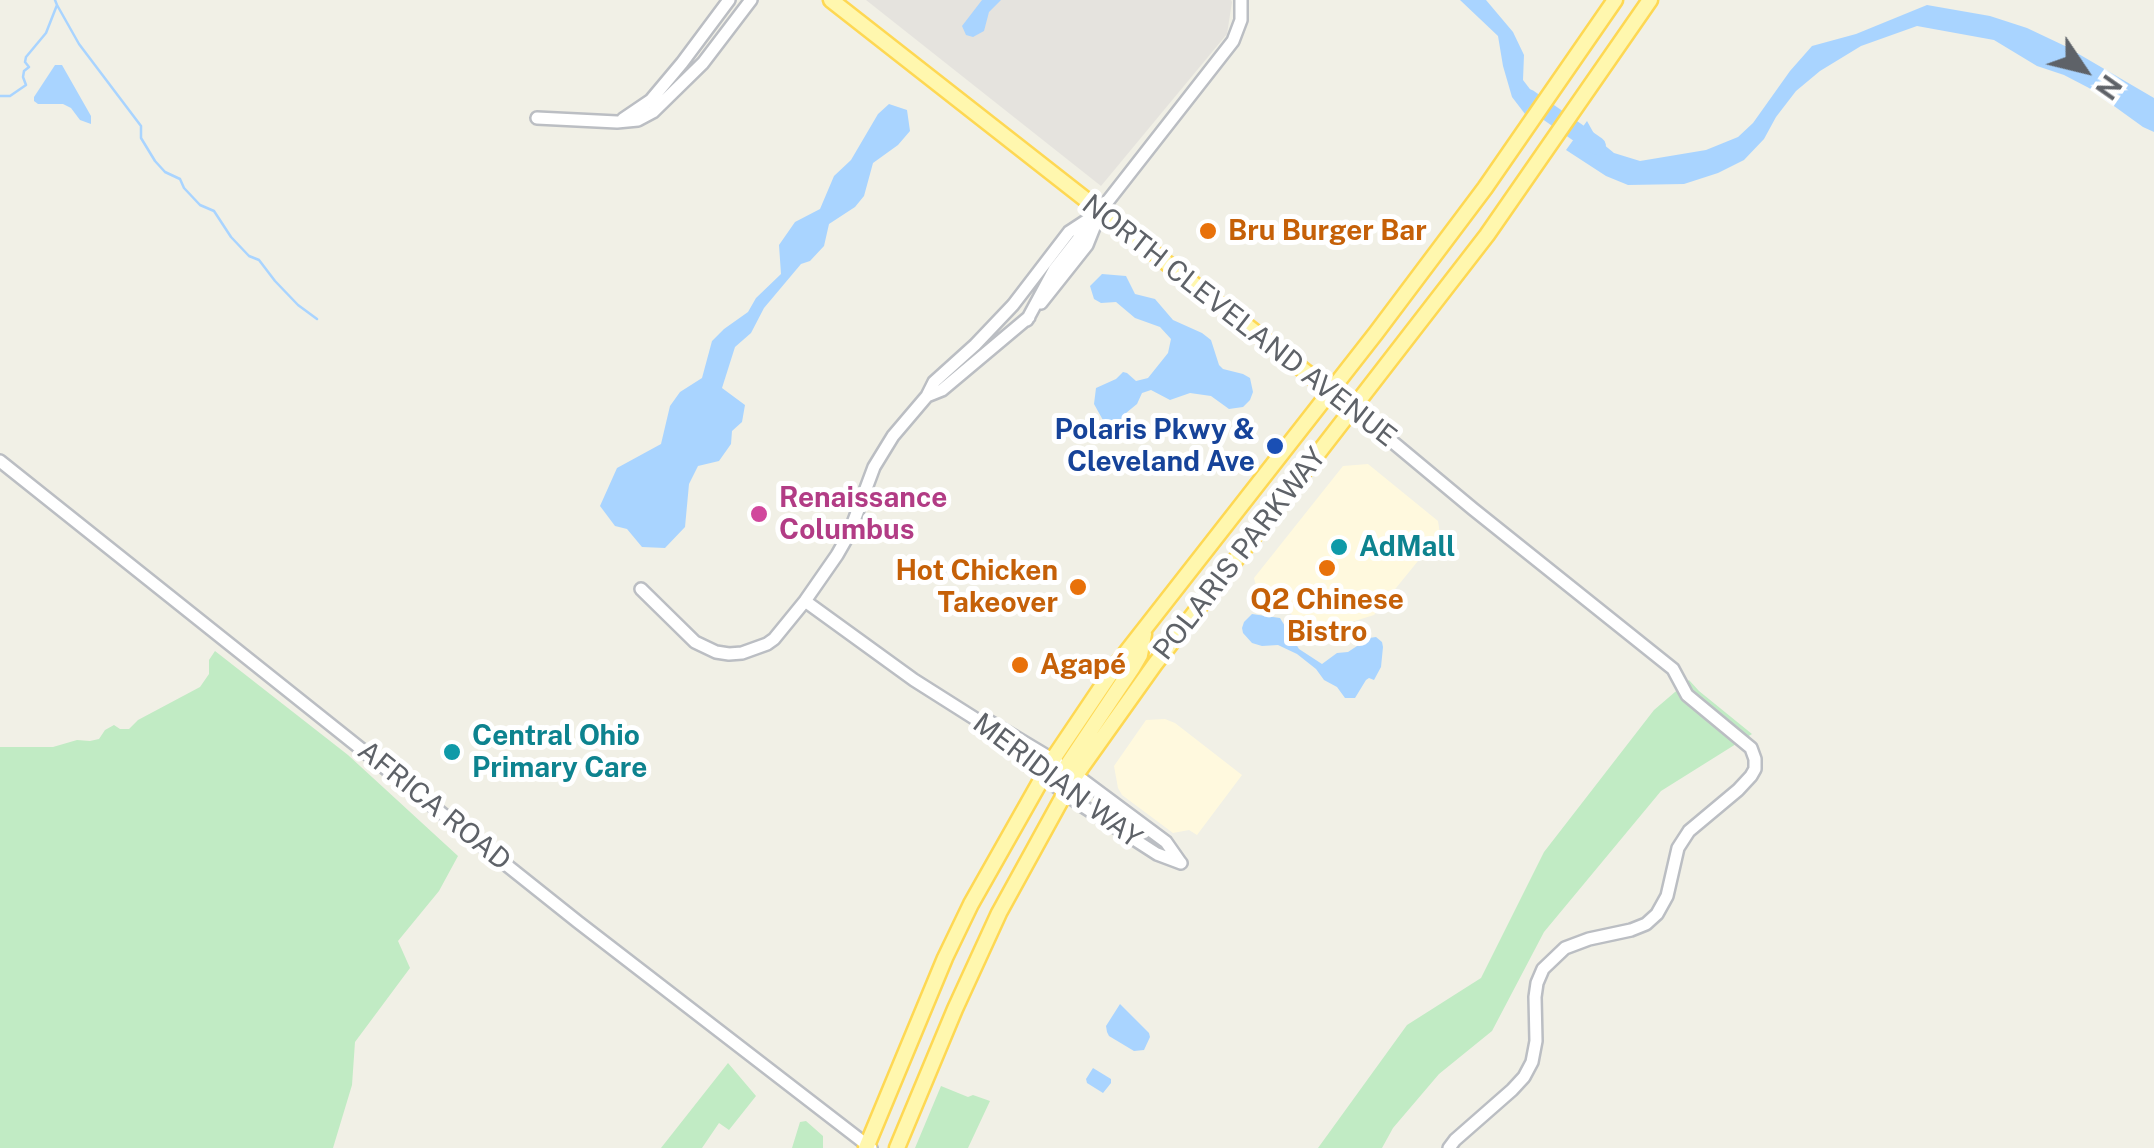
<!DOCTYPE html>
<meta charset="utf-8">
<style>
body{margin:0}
#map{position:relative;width:2154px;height:1148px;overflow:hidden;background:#f1f0e6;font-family:"Public Sans",sans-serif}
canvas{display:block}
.north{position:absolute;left:2034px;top:20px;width:100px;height:100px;-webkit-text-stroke:8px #fff;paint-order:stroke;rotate:125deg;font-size:28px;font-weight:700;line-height:40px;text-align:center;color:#5e6268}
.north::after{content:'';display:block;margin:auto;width:35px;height:45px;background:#5e6268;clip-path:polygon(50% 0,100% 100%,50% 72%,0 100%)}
</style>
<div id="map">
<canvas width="2154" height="1148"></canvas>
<div class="north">N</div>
</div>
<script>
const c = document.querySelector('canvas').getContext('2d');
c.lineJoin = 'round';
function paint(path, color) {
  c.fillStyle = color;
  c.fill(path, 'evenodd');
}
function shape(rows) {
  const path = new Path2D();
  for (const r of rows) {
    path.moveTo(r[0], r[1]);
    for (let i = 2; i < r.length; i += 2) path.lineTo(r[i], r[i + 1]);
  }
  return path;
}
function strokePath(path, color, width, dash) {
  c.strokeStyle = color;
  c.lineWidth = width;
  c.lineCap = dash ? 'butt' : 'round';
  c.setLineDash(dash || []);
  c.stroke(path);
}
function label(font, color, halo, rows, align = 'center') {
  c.font = font + ' "Public Sans",sans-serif';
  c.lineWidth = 10;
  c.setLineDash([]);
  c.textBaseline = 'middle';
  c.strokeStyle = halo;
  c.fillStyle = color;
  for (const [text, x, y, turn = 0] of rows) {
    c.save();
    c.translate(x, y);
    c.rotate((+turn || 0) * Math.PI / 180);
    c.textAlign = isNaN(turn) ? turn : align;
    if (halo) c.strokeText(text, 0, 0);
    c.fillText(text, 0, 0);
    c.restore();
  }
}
paint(shape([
 [1368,464,1438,521,1440,534,1374,615,1329,629,1317,635,1256,586,1254,578,1343,466],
 [1165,719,1175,723,1242,775,1197,835,1189,830,1173,833,1122,795,1118,788,1114,766,1146,720]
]), '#fff9de');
paint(shape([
 [866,0,1231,0,1232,2,1227,34,1101,186]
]), '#e5e3de');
paint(shape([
 [215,651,348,755,458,856,439,891,398,941,410,968,355,1042,352,1085,333,1148,0,1148,0,747,53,747,77,740,90,741,99,739,105,730,114,725,120,729,129,729,138,720,200,687,209,674,209,660],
 [1689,680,1699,691,1752,734,1661,791,1544,932,1492,1031,1439,1074,1393,1128,1382,1148,1318,1148,1407,1025,1481,978,1544,852,1654,710],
 [728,1063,756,1096,729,1130,719,1123,702,1148,661,1148],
 [941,1086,968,1097,973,1095,990,1101,968,1148,915,1148],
 [806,1121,823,1136,823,1148,792,1148,800,1122]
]), '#c1ebc4');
paint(shape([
 [982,0,1001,0,989,12,984,31,973,37,966,35,962,26],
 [1460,0,1486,0,1513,32,1524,55,1523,80,1536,97,1525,114,1512,97,1503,66,1498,36],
 [1927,5,1990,16,2027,28,2065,46,2154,98,2154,132,2143,127,2089,88,2064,75,2037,66,1994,40,1917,26,1861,46,1820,71,1796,91,1776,117,1764,139,1744,160,1718,173,1684,184,1628,185,1606,176,1566,150,1587,121,1597,139,1614,153,1640,161,1706,150,1738,137,1753,123,1790,71,1812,46,1856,34],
 [55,65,62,65,91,116,91,124,80,120,71,108,63,104,38,104,34,101,34,97],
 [889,104,907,110,910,131,898,145,873,163,864,196,855,207,829,224,824,246,810,261,801,264,764,308,751,333,735,347,722,388,745,405,742,422,732,431,731,444,719,461,698,466,689,484,685,527,665,548,642,547,627,529,615,526,600,506,617,468,661,444,670,406,680,392,702,378,712,341,724,329,748,312,756,298,781,274,779,245,795,222,820,209,834,176,851,160,878,114],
 [1102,274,1126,276,1135,294,1155,299,1173,320,1202,333,1211,340,1219,365,1223,369,1243,374,1250,378,1253,392,1250,400,1243,407,1229,409,1211,396,1190,393,1170,400,1151,390,1142,393,1137,404,1126,413,1116,429,1110,428,1104,422,1094,404,1096,388,1116,379,1123,372,1127,373,1136,381,1148,378,1168,353,1171,339,1160,327,1135,318,1116,302,1101,303,1094,299,1090,286],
 [1252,614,1280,618,1299,649,1322,664,1337,653,1348,652,1369,638,1376,637,1382,642,1383,647,1381,667,1374,680,1369,678,1366,680,1355,698,1345,698,1337,687,1324,680,1316,669,1297,654,1278,645,1262,646,1252,643,1243,633,1242,628,1244,622],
 [1120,1004,1149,1033,1150,1037,1144,1050,1134,1051,1109,1036,1107,1032,1106,1026],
 [1093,1068,1111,1079,1111,1083,1103,1093,1087,1083,1086,1079]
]), '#a9d4ff');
strokePath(shape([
 [57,5,79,44,141,126,141,138,155,161,165,172,180,179,184,188,200,205,214,211,231,237,249,256,259,260,275,281,298,305,317,319],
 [0,96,10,96,26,85,23,77,24,71,29,67,25,62,26,57,46,33,57,5,55,0]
]), '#a9d4ff', 2.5);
strokePath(shape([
 [1528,98,1597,146]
]), '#a9d4ff', 18);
const minor = shape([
 [537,118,617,122,638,120,653,112,703,63,751,0],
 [623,119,651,100,682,63,729,0],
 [1041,303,1087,245,1095,225],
 [1027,320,1054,270,1233,41,1241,20,1241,0],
 [927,396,942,390,1029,317],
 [1353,409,1473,509,1673,669,1687,695,1751,748,1755,759,1755,769,1751,776,1738,790,1689,831,1678,848,1667,896,1657,914,1646,924,1631,930,1589,939,1565,948,1543,969,1537,983,1535,997,1536,1041,1532,1062,1524,1077,1512,1090,1455,1140,1449,1148],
 [0,461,578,922,871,1148],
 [641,589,695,642,716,652,729,654,742,653,767,644,774,639,805,601,837,555,849,534,874,467,893,436,927,396,934,382,975,345,1013,305,1069,232,1101,211],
 [805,601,914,680,974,718,1032,761,1042,776,1081,805,1157,854,1181,863],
 [987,720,1057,762],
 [1072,772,1166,842,1180,862]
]);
const major = shape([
 [831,0,1353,409],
 [1065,790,1066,767,1133,667,1140,655,1144,634],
 [866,1148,945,958,971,904,1053,759,1117,664,1376,333,1485,188,1615,0],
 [897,1148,955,1009,999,913,1071,782,1155,664,1487,235,1650,0]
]);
strokePath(minor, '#bbbec3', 16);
strokePath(major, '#fed853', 19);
strokePath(minor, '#fff', 11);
strokePath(major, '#fff7ae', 14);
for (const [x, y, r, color] of [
 [1208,231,10,"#e8710a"],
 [1275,446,10,"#1a4fb4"],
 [759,514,10,"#d1479c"],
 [1339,547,10,"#0f9aa8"],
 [1327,568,10,"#e8710a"],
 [1078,587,10,"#e8710a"],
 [1020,665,10,"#e8710a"],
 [452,752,10,"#0f9aa8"]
]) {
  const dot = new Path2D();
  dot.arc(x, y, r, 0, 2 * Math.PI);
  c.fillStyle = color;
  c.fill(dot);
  strokePath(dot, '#fff', 4);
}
label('bold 28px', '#c56008', '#fff', [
 ["Bru Burger Bar",1228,231],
 ["Hot Chicken",1058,571,"right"],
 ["Takeover",1058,603,"right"],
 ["Q2 Chinese",1327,600,"center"],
 ["Bistro",1327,632,"center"],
 ["Agapé",1040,665]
], 'left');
label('28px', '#5e6268', '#fff', [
 ["NORTH CLEVELAND AVENUE",1239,321,38],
 ["POLARIS PARKWAY",1240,554,-52],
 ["MERIDIAN WAY",1057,781,37],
 ["AFRICA ROAD",434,806,39]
]);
label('bold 28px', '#164399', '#fff', [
 ["Polaris Pkwy &",1255,430],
 ["Cleveland Ave",1255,462]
], 'right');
label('bold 28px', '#b23c85', '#fff', [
 ["Renaissance",779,498],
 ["Columbus",779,530]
], 'left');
label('bold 28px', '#0d838f', '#fff', [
 ["AdMall",1359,547],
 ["Central Ohio",472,736],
 ["Primary Care",472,768]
], 'left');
</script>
